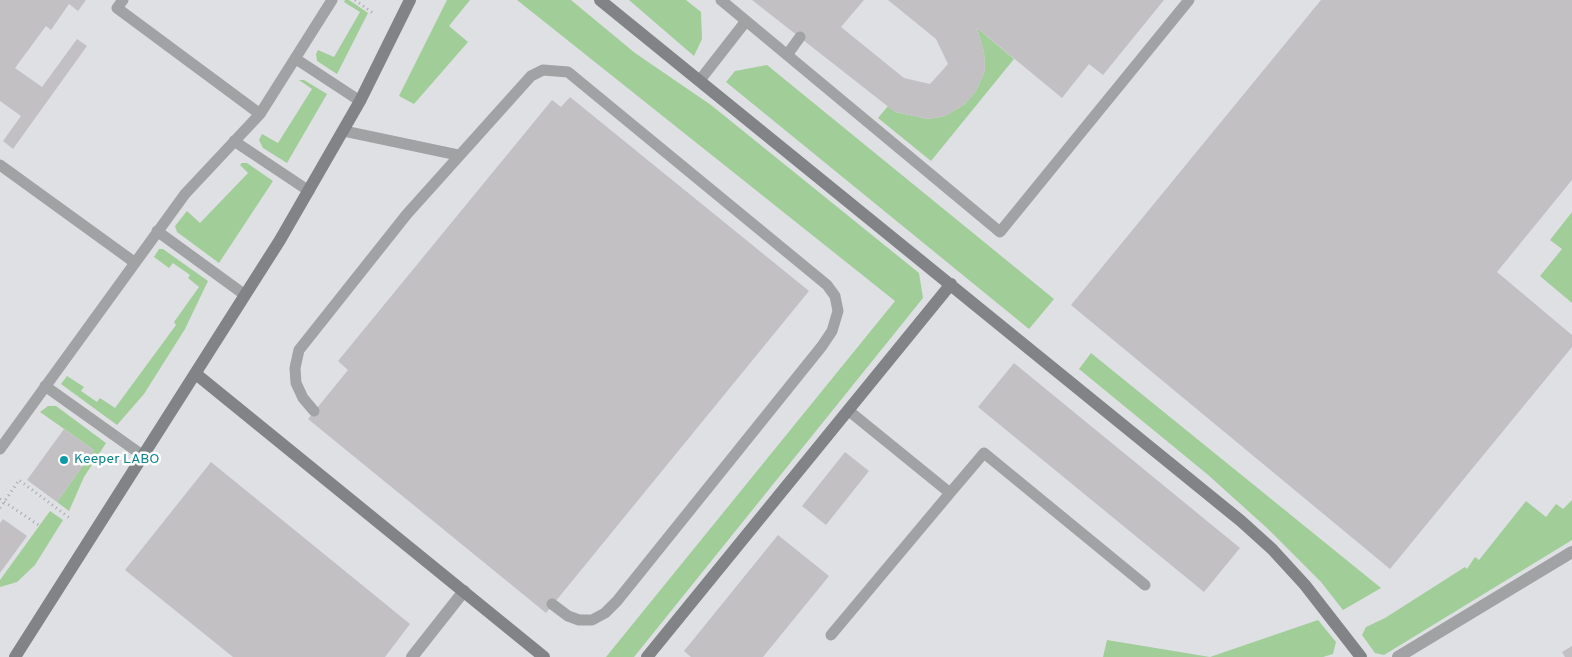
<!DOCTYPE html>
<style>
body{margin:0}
canvas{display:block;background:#dee0e4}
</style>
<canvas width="1572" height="657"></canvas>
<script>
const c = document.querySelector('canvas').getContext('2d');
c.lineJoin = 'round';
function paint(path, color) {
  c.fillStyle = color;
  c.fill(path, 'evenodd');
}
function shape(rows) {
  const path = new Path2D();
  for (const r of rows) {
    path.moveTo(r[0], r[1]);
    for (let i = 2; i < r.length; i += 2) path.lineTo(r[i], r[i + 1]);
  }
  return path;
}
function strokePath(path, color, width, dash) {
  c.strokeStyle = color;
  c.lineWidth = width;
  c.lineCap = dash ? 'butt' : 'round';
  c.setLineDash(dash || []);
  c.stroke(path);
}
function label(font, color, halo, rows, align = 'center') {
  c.font = font + ' Overpass,sans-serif';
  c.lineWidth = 5;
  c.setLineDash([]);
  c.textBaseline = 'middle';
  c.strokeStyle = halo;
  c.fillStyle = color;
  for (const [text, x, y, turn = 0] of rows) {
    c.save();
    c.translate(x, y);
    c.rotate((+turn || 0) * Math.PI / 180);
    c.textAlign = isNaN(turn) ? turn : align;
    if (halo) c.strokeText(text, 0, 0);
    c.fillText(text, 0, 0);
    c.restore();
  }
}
paint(shape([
 [345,0,349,0,368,13,337,74,317,61,316,54,318,50,334,57,360,12,344,2],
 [447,0,470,0,449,26,468,42,414,104,399,96],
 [517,0,571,0,635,53,711,105,919,273,923,298,634,657,606,657,895,301],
 [629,0,686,0,701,12,702,39,694,56],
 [977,28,1014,59,931,161,878,118,888,106,895,112,928,119,945,116,965,104,976,91,985,71,984,52],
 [767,65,1054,299,1029,329,726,82,735,71],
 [299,80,304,80,327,94,287,163,263,148,259,140,262,134,278,143,312,89],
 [242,163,247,163,273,181,219,263,177,232,175,226,187,211,200,223,248,173,240,165],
 [1572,212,1572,303,1540,276,1562,249,1550,240],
 [159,249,163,249,208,281,185,329,144,394,117,425,61,384,67,376,84,387,81,391,97,402,100,398,115,408,176,325,174,322,199,287,188,278,190,275,173,263,169,268,154,257],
 [1091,353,1381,588,1343,610,1321,582,1267,528,1207,474,1079,369],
 [48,406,56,406,106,443,84,477,69,511,57,502,94,450,40,412],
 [1572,500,1572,540,1384,655,1375,653,1362,635,1366,627,1385,618,1465,567,1467,569,1475,557,1479,560,1526,501,1546,517,1556,504,1563,509],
 [50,511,63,520,35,565,17,582,0,587,0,580],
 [1318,620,1336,642,1333,654,1323,657,1103,657,1107,640,1210,657]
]), '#a1cd99');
paint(shape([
 [0,0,86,0,78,11,69,4,51,30,46,26,15,68,42,87,77,39,87,46,13,149,3,141,21,116,0,101],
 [752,0,864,0,841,27,904,78,930,84,948,64,936,39,888,0,1164,0,1103,75,1089,64,1062,98,977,28,984,52,985,71,976,91,965,104,945,116,928,119,895,112],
 [1321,0,1572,0,1572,180,1497,272,1572,335,1572,347,1390,569,1071,305],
 [570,97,809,291,546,613,308,419,348,370,338,361,552,100,561,107],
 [1014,363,1240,548,1204,592,978,407],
 [64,429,94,450,57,502,27,480],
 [845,452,869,471,826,525,802,506],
 [211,462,410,624,385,657,233,657,125,570],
 [3,519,27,536,0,573,0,523],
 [778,535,829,576,763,657,691,657,684,651],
 [1572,646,1572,657,1565,657,1562,652]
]), '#c3c0c3');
strokePath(shape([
 [355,0,373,13],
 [0,499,40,526],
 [0,508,19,480,71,519]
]), '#a6a7ab', 3, [1, 4]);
strokePath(shape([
 [123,0,117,8,260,114],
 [721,0,1000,232,1189,0],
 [787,55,800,37],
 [296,59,360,101],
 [700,80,746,21],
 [344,131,458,155],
 [234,141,309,191],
 [0,165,134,262],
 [157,231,245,295],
 [45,386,142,455],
 [314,411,303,398,296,383,295,368,299,350,407,214,531,76,543,70,568,72,827,285,835,296,838,311,832,331,822,346,617,601,605,613,592,620,579,620,568,616,552,604],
 [0,449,185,194,260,114,332,0],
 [950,493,984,453,1145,585],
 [831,635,950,493,849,411]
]), '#a0a2a3', 11);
strokePath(shape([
 [412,657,464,591],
 [1398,657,1572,552]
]), '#a0a2a3', 12);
strokePath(shape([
 [600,0,1241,521,1272,549,1305,585,1361,657],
 [196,374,544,657],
 [15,657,280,240,360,101,410,0],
 [647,657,951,284]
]), '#818386', 12);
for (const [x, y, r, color] of [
 [64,460,5,"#0f9aa8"]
]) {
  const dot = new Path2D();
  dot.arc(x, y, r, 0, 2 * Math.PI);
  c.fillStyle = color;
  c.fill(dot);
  strokePath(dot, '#fff', 2);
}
label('14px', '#0d838f', '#fff', [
 ["Keeper LABO",74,460]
], 'left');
</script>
